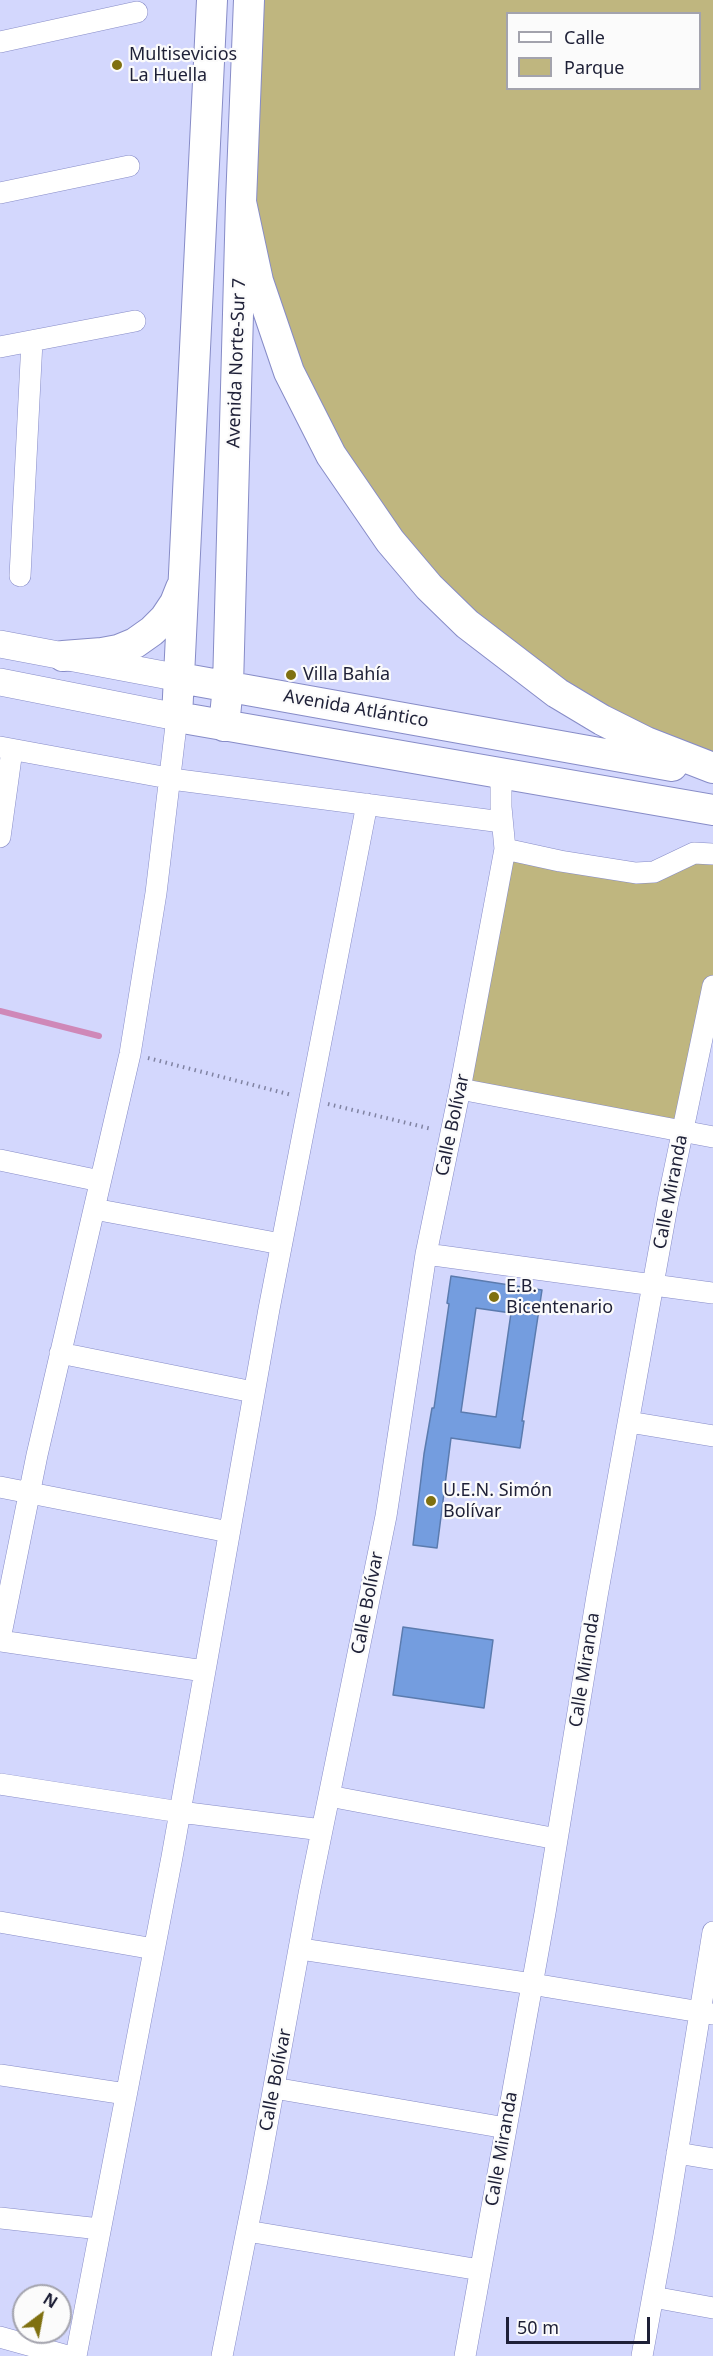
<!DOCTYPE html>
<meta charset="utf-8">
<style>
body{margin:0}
#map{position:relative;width:713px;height:2356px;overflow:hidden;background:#d3d7fd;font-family:"Noto Sans",sans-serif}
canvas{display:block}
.legend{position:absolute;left:506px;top:12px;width:195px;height:78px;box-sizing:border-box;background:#fbfbfb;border:2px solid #a3a3ad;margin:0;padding:8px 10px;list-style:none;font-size:18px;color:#1e2037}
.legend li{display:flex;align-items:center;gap:12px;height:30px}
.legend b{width:30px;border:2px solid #a3a3ad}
.north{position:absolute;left:12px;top:2284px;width:60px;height:60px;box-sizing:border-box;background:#fbfbfb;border:2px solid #a3a3ad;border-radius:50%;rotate:32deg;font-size:16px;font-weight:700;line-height:24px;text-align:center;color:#1e2037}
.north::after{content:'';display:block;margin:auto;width:21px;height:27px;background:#7f7010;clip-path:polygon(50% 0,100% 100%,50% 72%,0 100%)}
.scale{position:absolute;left:506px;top:2317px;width:144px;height:27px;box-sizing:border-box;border:3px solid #1e2037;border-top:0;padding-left:8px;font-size:18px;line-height:21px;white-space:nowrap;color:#1e2037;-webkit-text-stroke:4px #fbfbfb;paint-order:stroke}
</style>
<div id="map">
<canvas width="713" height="2356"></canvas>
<ul class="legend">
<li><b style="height:8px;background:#fff"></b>Calle</li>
<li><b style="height:16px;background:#bfb67f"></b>Parque</li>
</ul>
<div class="north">N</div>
<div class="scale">50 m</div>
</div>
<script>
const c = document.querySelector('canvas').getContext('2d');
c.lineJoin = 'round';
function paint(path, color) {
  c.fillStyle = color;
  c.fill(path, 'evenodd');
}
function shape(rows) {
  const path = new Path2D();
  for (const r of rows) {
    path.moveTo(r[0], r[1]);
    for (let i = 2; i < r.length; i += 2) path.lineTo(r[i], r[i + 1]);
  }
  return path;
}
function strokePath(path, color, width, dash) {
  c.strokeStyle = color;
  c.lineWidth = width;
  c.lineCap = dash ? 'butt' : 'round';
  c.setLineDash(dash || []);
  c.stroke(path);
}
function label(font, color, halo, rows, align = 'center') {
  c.font = font + ' "Noto Sans",sans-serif';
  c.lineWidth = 4.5;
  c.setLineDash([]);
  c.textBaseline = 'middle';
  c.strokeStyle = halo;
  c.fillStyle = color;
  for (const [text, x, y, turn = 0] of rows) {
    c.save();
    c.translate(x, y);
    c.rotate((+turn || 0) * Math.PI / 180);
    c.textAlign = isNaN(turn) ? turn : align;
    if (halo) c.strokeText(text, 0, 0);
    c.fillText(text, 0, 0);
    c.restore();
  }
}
paint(shape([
 [249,0,713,0,713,768,602,720,390,541,258,281],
 [508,14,700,14,700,88,508,88],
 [505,849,605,868,713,854,713,986,682,1132,460,1089]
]), '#bfb67f');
strokePath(shape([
 [0,1011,99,1036]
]), '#cf88b8', 6);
const building = shape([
 [451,1276,542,1290,522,1421,524,1421,520,1448,451,1438,437,1548,413,1545,424,1454,432,1408,434,1408,449,1304,447,1303,451,1276],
 [476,1308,511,1313,496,1417,461,1412,476,1308],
 [403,1627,493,1640,484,1708,393,1695,403,1627]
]);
paint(building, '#749ddf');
strokePath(building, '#5b7bae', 1.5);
const minor = shape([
 [0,42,137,12],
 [0,193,129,166],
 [0,347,135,321],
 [20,576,32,341],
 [0,747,179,780,502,822],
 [0,837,12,750],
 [505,849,560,861,636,873,654,872,694,853,713,854],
 [460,1089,713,1137],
 [0,1160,100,1181],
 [94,1209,281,1244],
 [426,1254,713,1293],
 [60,1353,253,1392],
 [629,1422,713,1436],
 [0,1487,229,1532],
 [0,1639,37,1455,130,1054,156,893,177,717],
 [0,1641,204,1671],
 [0,1784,180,1812,322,1830],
 [329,1796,557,1839],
 [0,1922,154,1949],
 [301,1949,532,1984,712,2014],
 [0,2075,126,2094],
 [274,2088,506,2128],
 [677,2153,713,2159],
 [0,2218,100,2229],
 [247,2231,480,2270],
 [653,2297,713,2308],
 [0,2337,68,2356],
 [76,2356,172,1857,269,1309,367,804],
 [222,2356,257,2180,309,1894,386,1516,426,1254,460,1089,505,849,501,807,501,773],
 [465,2356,545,1913,597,1596,668,1201,713,986],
 [642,2356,664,2235,713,1932]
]);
const tertiary = shape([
 [0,644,180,678],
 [0,682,177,717]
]);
const secondary = shape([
 [212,0,177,717,713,810],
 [241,202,258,281,289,372,331,455,390,541,429,587,467,624,557,693,602,720,646,742,713,768],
 [63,656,102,653,118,650,135,643,152,631,165,618,175,603,181,588],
 [180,678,672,766],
 [224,726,228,686,241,202,249,0]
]);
strokePath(minor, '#878cc7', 22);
strokePath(tertiary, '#878cc7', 28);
strokePath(secondary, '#878cc7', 32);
strokePath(shape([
 [148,1058,292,1095],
 [328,1104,432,1129]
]), '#8083a2', 4, [1.5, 4.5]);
strokePath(minor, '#fff', 21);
strokePath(tertiary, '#fff', 27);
strokePath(secondary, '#fff', 30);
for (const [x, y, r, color] of [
 [117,65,6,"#7f7010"],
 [291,675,6,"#7f7010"],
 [494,1297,6,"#7f7010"],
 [431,1501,6,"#7f7010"]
]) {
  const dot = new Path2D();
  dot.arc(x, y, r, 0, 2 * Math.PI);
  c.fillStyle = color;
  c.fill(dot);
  strokePath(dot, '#fbfbfb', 2);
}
label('18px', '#1e2037', '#fbfbfb', [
 ["Multisevicios",129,55],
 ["La Huella",129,76],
 ["Villa Bahía",303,675],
 ["E.B.",506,1287],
 ["Bicentenario",506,1308],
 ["U.E.N. Simón",443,1491],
 ["Bolívar",443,1512]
], 'left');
label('18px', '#1e2037', '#fbfbfb', [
 ["Avenida Norte-Sur 7",237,363,-88],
 ["Avenida Atlántico",356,709,10],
 ["Calle Bolívar",453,1125,-78],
 ["Calle Miranda",671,1192,-79],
 ["Calle Bolívar",368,1603,-79],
 ["Calle Miranda",585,1670,-81],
 ["Calle Bolívar",276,2080,-79],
 ["Calle Miranda",502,2149,-80]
]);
</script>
